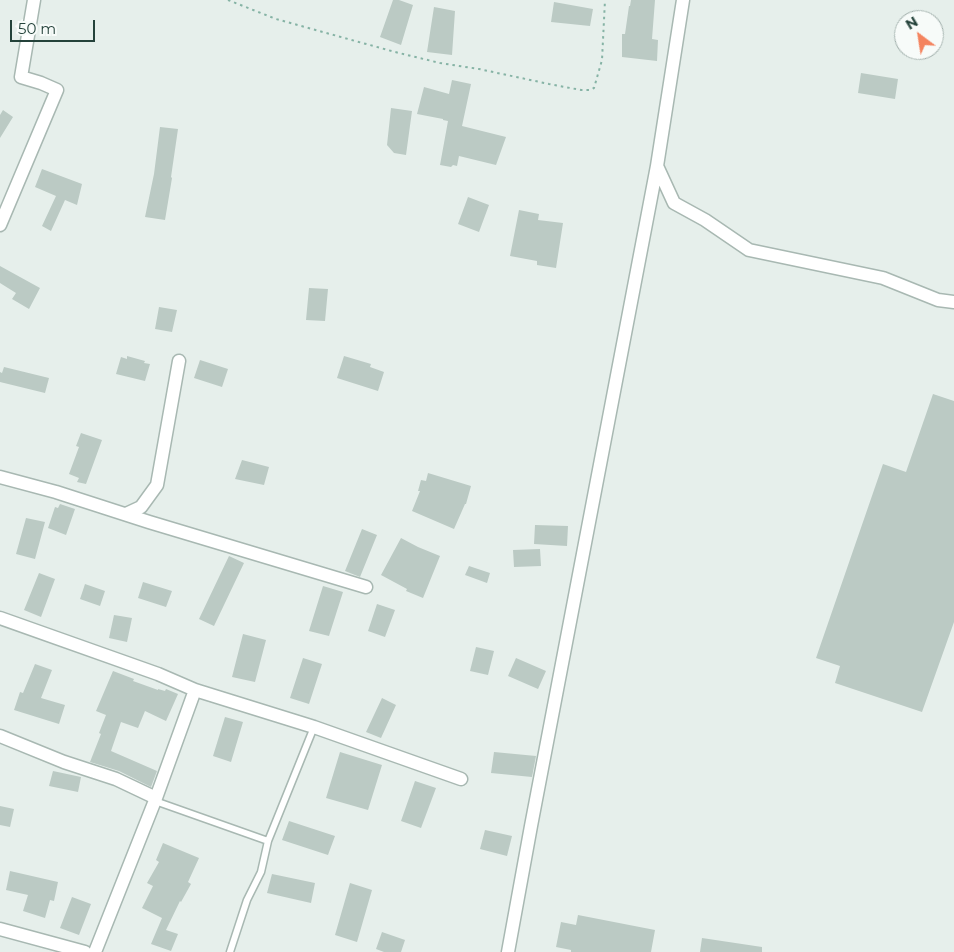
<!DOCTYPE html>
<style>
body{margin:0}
#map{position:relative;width:954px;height:952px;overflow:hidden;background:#e6efeb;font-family:Montserrat,sans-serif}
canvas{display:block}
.north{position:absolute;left:894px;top:10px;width:50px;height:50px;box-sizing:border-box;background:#f7fbf9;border:1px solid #a3b1ad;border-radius:50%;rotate:329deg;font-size:14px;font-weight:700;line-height:20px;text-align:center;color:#24423a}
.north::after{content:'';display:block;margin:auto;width:18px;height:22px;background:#f4845f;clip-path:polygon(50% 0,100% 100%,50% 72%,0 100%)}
.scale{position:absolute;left:10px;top:20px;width:85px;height:22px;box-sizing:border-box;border:2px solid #24423a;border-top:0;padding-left:6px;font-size:15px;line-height:18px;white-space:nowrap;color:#24423a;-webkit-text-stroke:4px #f7fbf9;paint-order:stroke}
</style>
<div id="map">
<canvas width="954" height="952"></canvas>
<div class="north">N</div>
<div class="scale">50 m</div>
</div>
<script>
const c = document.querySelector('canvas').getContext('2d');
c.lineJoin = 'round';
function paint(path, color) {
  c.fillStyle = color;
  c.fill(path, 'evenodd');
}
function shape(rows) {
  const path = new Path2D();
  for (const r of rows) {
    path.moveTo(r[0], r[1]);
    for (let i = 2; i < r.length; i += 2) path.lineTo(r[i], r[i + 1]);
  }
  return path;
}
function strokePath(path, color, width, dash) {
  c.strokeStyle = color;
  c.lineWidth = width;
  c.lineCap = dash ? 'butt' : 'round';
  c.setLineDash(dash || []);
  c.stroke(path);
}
paint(shape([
 [393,0,399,0,413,5,401,45,380,37],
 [631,0,655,0,652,39,658,40,657,61,622,57,622,34,625,34,629,6,630,6],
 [554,2,593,9,590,26,551,22],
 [434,7,455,11,452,55,427,52],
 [861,73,898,79,895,99,858,93],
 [452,80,471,84,462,126,506,137,496,165,459,156,457,166,453,165,451,167,440,165,448,121,443,120,443,119,417,114,424,87,449,94],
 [391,108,412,111,406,155,394,153,387,145],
 [3,110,13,117,0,138,0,115],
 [160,127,178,129,171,177,172,178,165,220,145,217,154,174],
 [42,169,82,184,77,205,65,200,51,231,42,226,56,196,35,187],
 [468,197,489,205,479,232,458,224],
 [519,210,539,214,538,220,563,223,556,268,537,265,537,261,510,256],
 [0,266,40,288,29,309,12,299,16,293,0,283],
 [309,288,328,289,325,321,306,320],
 [159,307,177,310,172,332,155,329],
 [127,356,145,361,144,363,150,364,145,381,116,374,121,357,127,359],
 [344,356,371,364,370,367,384,372,378,391,337,378],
 [200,360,228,369,222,387,194,378],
 [4,367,49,378,45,393,0,382,0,372,2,373],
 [933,394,954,401,954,622,922,712,835,683,840,666,816,658,883,464,906,472],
 [81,433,102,440,86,484,77,482,79,478,69,474,79,447,76,446],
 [242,460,269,467,264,485,235,479],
 [428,473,471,486,466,504,465,504,454,529,412,511,420,491,418,491,421,480,426,481],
 [60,504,75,509,66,535,48,528,55,507,58,508],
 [26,518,45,522,35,559,16,554],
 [535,525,568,526,567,546,534,544],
 [362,529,377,535,360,577,345,571],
 [401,538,418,547,440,556,423,598,406,591,407,589,381,575],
 [540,549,541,566,514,567,513,550],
 [229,556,244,563,214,626,199,619],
 [469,566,490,573,487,583,465,575],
 [39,573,55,579,41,617,24,610],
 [143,582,172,591,166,607,138,598],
 [85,584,105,591,100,606,80,599],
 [323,586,343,592,329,636,309,631],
 [377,604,395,610,385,637,368,631],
 [114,615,132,618,127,642,109,638],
 [243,634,266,640,255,682,232,677],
 [476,647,494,651,488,675,470,671],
 [303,658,322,664,309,704,290,698],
 [516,658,546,671,538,689,508,676],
 [35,664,52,670,41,698,65,705,59,724,14,710,20,692,23,693],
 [113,671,134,679,133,681,158,690,158,689,165,691,166,689,178,694,166,721,145,711,138,728,121,722,111,751,157,771,151,787,119,771,90,762,101,734,99,733,106,715,96,711],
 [382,698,396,705,381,738,366,732],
 [225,717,243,722,231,762,213,756],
 [340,752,382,765,368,810,326,798],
 [494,752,536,756,532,777,491,773],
 [53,771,81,777,78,792,49,786],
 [415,781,436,788,421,828,401,821],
 [0,806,14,809,10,827,0,825],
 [289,821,335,836,328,855,282,840],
 [485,830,512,836,507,856,480,849],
 [163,843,199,858,188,882,191,884,181,902,180,901,166,930,178,934,171,951,151,944,162,918,142,908,153,886,147,883,159,862,156,860],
 [10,871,58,882,54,901,50,900,45,918,23,911,28,895,6,890],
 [272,874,315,883,311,903,267,893],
 [350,883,372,890,357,942,335,935],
 [72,897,91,904,79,935,60,928],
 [578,915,655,930,651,952,571,952,571,950,556,947,561,922,576,925],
 [382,932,405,940,401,952,384,952,376,949],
 [702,938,762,947,762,952,700,952]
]), '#bbcac4');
const lane = shape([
 [155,801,268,841],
 [230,952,247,900,261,872,268,841,314,727]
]);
const street = shape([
 [683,0,657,166,674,203,705,220,749,250,883,278,938,300,954,302],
 [0,225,57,90,41,83,21,77,34,0],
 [0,477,56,492,149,522,366,587],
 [126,514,141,507,157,485,179,361],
 [0,618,158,674,195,690,314,727,461,779],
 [0,736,64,762,116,779,156,798,195,690],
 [0,929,85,952],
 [95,952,156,798],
 [508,952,531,826,657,166]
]);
strokePath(lane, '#a8b8b2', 9);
strokePath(street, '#a8b8b2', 15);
strokePath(shape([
 [228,0,276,19,395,52,440,63,479,69,549,84,581,90,590,90,594,88,602,60,605,0]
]), '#86b3a5', 2, [2.5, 4]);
strokePath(lane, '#fff', 6);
strokePath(street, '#fff', 12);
</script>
